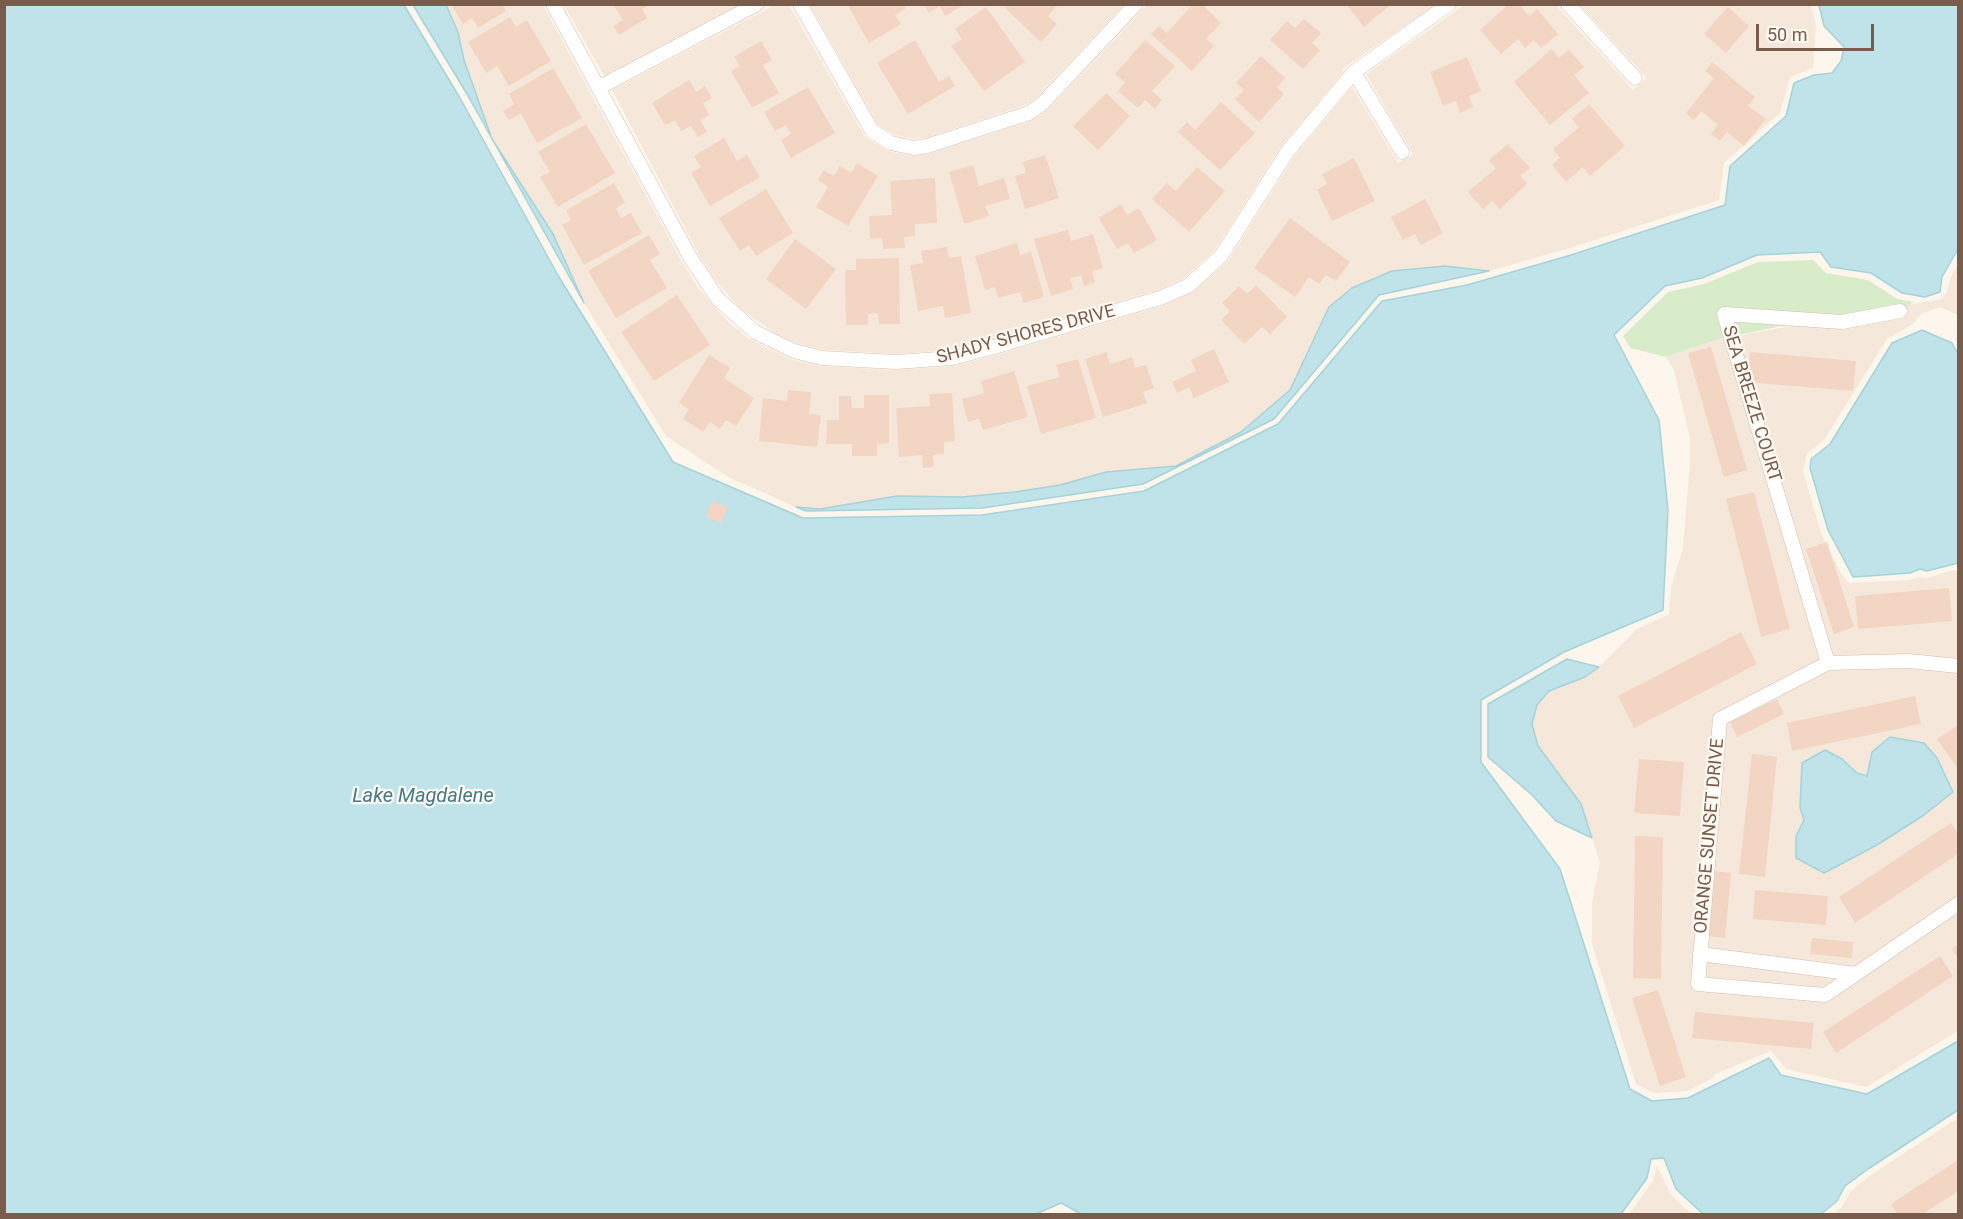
<!DOCTYPE html>
<style>
body{margin:0}
#map{position:relative;width:1963px;height:1219px;overflow:hidden;background:#fdf6ec;font-family:Roboto,sans-serif}
canvas{display:block}
.frame{position:absolute;inset:0;border:6px solid #7a5c4d;pointer-events:none}
.scale{position:absolute;left:1756px;top:24px;width:118px;height:27px;box-sizing:border-box;border:3px solid #7a5c4d;border-top:0;padding-left:8px;font-size:18px;line-height:21px;white-space:nowrap;color:#7a5c4d;-webkit-text-stroke:4px #fffaf3;paint-order:stroke}
</style>
<div id="map">
<canvas width="1963" height="1219"></canvas>
<div class="frame"></div>
<div class="scale">50 m</div>
</div>
<script>
const c = document.querySelector('canvas').getContext('2d');
c.lineJoin = 'round';
function paint(path, color) {
  c.fillStyle = color;
  c.fill(path, 'evenodd');
}
function shape(rows) {
  const path = new Path2D();
  for (const r of rows) {
    path.moveTo(r[0], r[1]);
    for (let i = 2; i < r.length; i += 2) path.lineTo(r[i], r[i + 1]);
  }
  return path;
}
function strokePath(path, color, width, dash) {
  c.strokeStyle = color;
  c.lineWidth = width;
  c.lineCap = dash ? 'butt' : 'round';
  c.setLineDash(dash || []);
  c.stroke(path);
}
function label(font, color, halo, rows, align = 'center') {
  c.font = font + ' Roboto,sans-serif';
  c.lineWidth = 4.5;
  c.setLineDash([]);
  c.textBaseline = 'middle';
  c.strokeStyle = halo;
  c.fillStyle = color;
  for (const [text, x, y, turn = 0] of rows) {
    c.save();
    c.translate(x, y);
    c.rotate((+turn || 0) * Math.PI / 180);
    c.textAlign = isNaN(turn) ? turn : align;
    if (halo) c.strokeText(text, 0, 0);
    c.fillText(text, 0, 0);
    c.restore();
  }
}
paint(shape([
 [446,5,543,5,682,262,698,288,727,321,749,339,790,359,819,366,895,370,954,366,996,355,1162,306,1191,293,1228,261,1295,156,1352,87,1398,163,1413,154,1366,74,1464,5,1556,5,1633,90,1647,78,1580,5,1811,5,1816,26,1813,68,1790,77,1780,113,1724,163,1719,200,1570,248,1489,271,1445,266,1329,307,1290,390,1241,432,1176,466,1106,472,1060,485,1015,492,962,497,897,496,820,509,796,507,728,477,666,436,584,303,553,234,492,139,464,60,458,32],
 [564,5,740,5,604,76],
 [775,5,789,5,865,137,888,151,914,156,928,154,1031,121,1048,110,1147,5,1435,5,1342,69,1343,72,1280,148,1214,251,1183,279,1158,290,993,339,951,350,897,354,825,350,798,344,778,335,740,309,713,277,698,253,612,90],
 [810,5,1124,5,1036,98,1025,105,926,138,915,139,895,135,878,125],
 [1958,263,1958,315,1940,307,1921,314,1913,324,1887,339,1824,440,1807,454,1803,471,1821,533,1841,574,1849,583,1910,580,1919,577,1928,578,1952,570,1958,571,1958,1031,1866,1087,1786,1069,1771,1051,1715,1074,1713,1078,1687,1091,1654,1093,1636,1084,1592,944,1592,903,1600,862,1581,804,1538,746,1532,724,1537,705,1549,691,1585,677,1599,667,1637,629,1669,614,1671,587,1683,548,1690,462,1690,438,1674,370,1666,357,1719,339,1941,299,1947,292,1950,279],
 [1872,752,1953,792,1924,815,1877,845,1824,873,1796,836,1804,820,1800,807,1842,759,1857,773,1867,777],
 [1958,1118,1958,1214,1832,1214,1842,1207,1851,1191,1872,1174],
 [1657,1166,1671,1195,1691,1214,1629,1214,1653,1181]
]), '#f5e8da');
paint(shape([
 [1813,260,1826,273,1868,280,1897,299,1913,302,1894,317,1796,323,1719,339,1666,357,1630,348,1623,336,1668,292,1704,284,1758,262]
]), '#d8ecc9');
const water = shape([
 [5,5,404,5,460,98,559,277,673,462,803,518,982,515,1144,491,1278,424,1382,301,1467,285,1571,255,1725,205,1730,166,1786,116,1794,83,1814,75,1832,73,1841,61,1844,47,1824,26,1819,5,1958,5,1958,249,1942,277,1940,292,1925,297,1902,293,1871,273,1831,267,1820,252,1757,255,1702,278,1665,286,1614,335,1659,420,1668,510,1663,610,1564,652,1481,700,1481,762,1560,869,1630,1089,1652,1101,1688,1098,1769,1058,1781,1075,1867,1094,1958,1041,1958,1110,1868,1169,1845,1186,1837,1201,1821,1214,1703,1214,1676,1189,1664,1158,1651,1159,1647,1178,1621,1214,1081,1214,1061,1203,1036,1214,5,1214,5,5],
 [413,5,446,5,458,32,464,60,492,139,553,234,584,303,467,94,413,5],
 [1445,266,1489,271,1379,295,1274,419,1143,484,982,508,806,511,796,507,820,509,897,496,962,497,1015,492,1060,485,1106,472,1176,466,1241,432,1290,390,1329,307,1352,288,1392,271,1445,266],
 [1922,330,1952,343,1958,354,1958,563,1927,571,1920,569,1910,573,1853,577,1828,530,1810,468,1811,459,1830,444,1892,343,1922,330],
 [1567,659,1599,667,1585,677,1549,691,1537,705,1532,724,1538,746,1581,804,1592,838,1556,821,1532,795,1488,757,1488,704,1567,659],
 [1890,737,1924,743,1937,758,1953,792,1924,815,1877,845,1824,873,1796,858,1796,836,1804,820,1800,807,1802,763,1825,750,1842,759,1857,773,1867,776,1872,752,1890,737]
]);
paint(water, '#bfe3e8');
strokePath(water, '#a5d3da', 1.5);
paint(shape([
 [451,4,502,4,506,11,478,28,472,18,463,24],
 [613,4,650,4,642,9,647,18,619,35,613,26,623,20],
 [847,4,904,4,906,8,895,15,901,24,869,43],
 [924,4,965,4,945,16,940,6,929,13],
 [1008,4,1058,4,1048,16,1057,24,1041,42,1005,8],
 [1193,4,1202,4,1221,23,1206,39,1214,46,1192,71,1151,34,1159,26,1167,33],
 [1346,4,1388,4,1389,6,1364,27],
 [1509,4,1519,4,1529,16,1537,9,1558,34,1541,48,1534,40,1525,48,1518,39,1501,54,1480,30],
 [986,7,1025,62,984,91,951,46,962,39,955,29],
 [1728,7,1749,26,1726,53,1704,34],
 [510,17,516,27,527,20,551,61,509,86,497,66,486,73,468,42],
 [1304,19,1321,33,1312,43,1320,50,1303,69,1270,40,1287,21,1295,28],
 [915,40,939,82,949,76,955,86,908,114,877,63],
 [1145,40,1175,66,1152,91,1162,100,1155,109,1145,100,1138,108,1118,91,1125,82,1115,74],
 [761,41,772,60,763,65,779,93,752,108,731,71,740,66,734,57],
 [1552,49,1559,58,1569,50,1584,67,1574,75,1589,93,1550,125,1514,82],
 [1261,56,1285,78,1277,87,1284,94,1259,122,1235,99,1244,90,1236,83],
 [1467,57,1481,91,1469,96,1473,107,1460,113,1456,101,1443,106,1430,72],
 [1712,62,1755,97,1748,106,1766,119,1744,146,1727,132,1720,141,1711,134,1718,125,1701,111,1694,120,1686,113,1714,78,1705,71],
 [553,68,582,118,537,143,521,114,509,120,503,111,514,104,509,94],
 [689,80,696,92,705,86,712,98,703,103,709,115,700,120,707,132,698,137,691,126,681,131,675,120,665,125,652,103],
 [808,87,835,133,791,158,781,140,791,134,786,125,775,131,764,112],
 [1106,93,1130,116,1098,150,1073,126],
 [1221,102,1255,133,1220,170,1178,132,1187,122,1195,130],
 [1589,104,1625,146,1590,176,1583,167,1566,182,1552,165,1560,158,1553,149,1579,127,1572,119],
 [586,124,615,173,558,207,540,177,550,172,538,152],
 [724,138,737,161,747,155,760,177,710,206,691,173,701,167,694,156],
 [1508,144,1530,168,1520,176,1527,184,1500,209,1492,201,1483,209,1468,192,1496,168,1489,160],
 [1045,155,1059,198,1025,209,1015,176,1026,173,1023,162],
 [1354,158,1375,201,1332,221,1317,190,1327,184,1322,174],
 [857,163,878,176,848,226,816,207,828,187,818,180,824,170,834,176,840,166,851,173],
 [973,165,979,186,1004,178,1010,199,985,206,989,216,964,224,949,172],
 [1197,167,1225,191,1189,232,1152,199,1167,183,1176,191],
 [935,178,937,223,915,224,915,236,904,237,905,248,883,249,882,238,870,239,869,216,892,215,890,181],
 [614,183,625,203,616,208,621,218,631,213,642,233,584,265,562,225,571,220,566,210],
 [766,189,793,233,756,256,749,245,740,251,719,218],
 [1425,199,1443,233,1421,245,1415,234,1403,240,1391,217],
 [1121,204,1127,215,1139,208,1157,240,1134,253,1128,243,1117,249,1099,218],
 [1290,218,1350,262,1336,281,1326,275,1319,284,1309,277,1295,297,1254,268],
 [1068,230,1071,241,1093,234,1103,268,1092,271,1095,282,1084,286,1081,275,1070,278,1073,289,1051,296,1034,239],
 [649,235,660,254,650,260,667,288,616,318,588,271],
 [795,239,836,269,806,309,766,279],
 [1017,243,1020,255,1031,252,1044,297,1023,303,1020,292,998,298,995,287,985,290,975,256],
 [947,247,949,258,961,256,971,313,945,318,943,306,918,311,910,265,923,263,921,251],
 [899,258,900,324,879,324,878,313,868,314,868,325,846,325,845,270,856,270,856,259],
 [1256,285,1287,317,1270,334,1262,327,1244,344,1221,320,1230,311,1222,303,1239,286,1247,294],
 [677,295,710,345,654,381,621,332],
 [1711,347,1747,470,1724,477,1688,353],
 [1214,349,1229,382,1194,398,1189,387,1177,393,1172,382,1196,371,1191,360],
 [1106,352,1110,364,1132,357,1135,368,1146,365,1154,388,1143,392,1147,403,1103,417,1085,359],
 [1750,352,1856,361,1853,391,1747,382],
 [709,355,730,368,724,378,754,398,736,426,726,420,720,429,710,422,703,432,683,419,689,409,679,403],
 [1078,359,1096,418,1041,434,1027,386,1060,377,1056,365],
 [1014,371,1028,417,983,430,979,419,968,422,962,399,984,393,981,381],
 [788,390,811,392,809,414,821,415,817,447,759,441,763,398,787,401],
 [952,393,955,441,944,442,944,454,933,455,934,467,923,468,922,455,899,457,896,408,930,406,929,394],
 [864,395,889,395,889,443,877,444,877,456,852,456,852,444,826,444,827,420,839,420,839,396,851,396,852,408,864,408],
 [1754,492,1790,629,1761,637,1726,499],
 [712,501,728,507,721,523,706,517],
 [1827,542,1854,627,1834,634,1806,549],
 [1949,588,1952,621,1858,629,1855,596],
 [1741,632,1757,664,1634,728,1618,696],
 [1915,696,1921,724,1792,751,1787,723],
 [1777,699,1784,714,1737,737,1730,722],
 [1958,725,1958,769,1937,739],
 [1752,754,1777,757,1765,877,1739,874],
 [1639,759,1684,762,1680,816,1634,813],
 [1951,823,1958,834,1958,854,1855,923,1839,897],
 [1635,836,1663,837,1661,979,1633,978],
 [1715,871,1731,873,1725,938,1708,936],
 [1755,890,1828,896,1826,925,1753,919],
 [1812,938,1853,942,1852,958,1810,954],
 [1958,944,1958,959,1952,949],
 [1940,956,1953,976,1836,1053,1823,1032],
 [1658,990,1686,1077,1660,1086,1632,998],
 [1695,1012,1814,1023,1811,1049,1692,1038],
 [1958,1160,1958,1191,1923,1214,1897,1214,1891,1204]
]), '#f3d5c3');
const street = shape([
 [553,4,690,257,718,299,755,332,794,351,822,358,896,362,952,358,994,347,1160,298,1188,286,1221,256,1288,151,1354,72,1449,4],
 [800,4,872,131,891,143,914,148,927,146,1029,113,1042,104,1136,4],
 [1568,4,1635,78],
 [1354,72,1402,152],
 [600,87,757,4],
 [1828,663,1724,314,1842,322,1900,311],
 [1700,954,1856,974,1825,995,1698,984,1720,719,1828,663,1909,661,1958,666],
 [1856,974,1958,904]
]);
strokePath(street, '#d1beb0', 15);
strokePath(street, '#fff', 14);
label('18px', '#7a5c4d', '#fffaf3', [
 ["SHADY SHORES DRIVE",1026,335,-15],
 ["SEA BREEZE COURT",1751,404,73],
 ["ORANGE SUNSET DRIVE",1710,836,-85]
]);
label('italic 20px', '#437c86', '#fffaf3', [
 ["Lake Magdalene",423,797]
]);
</script>
